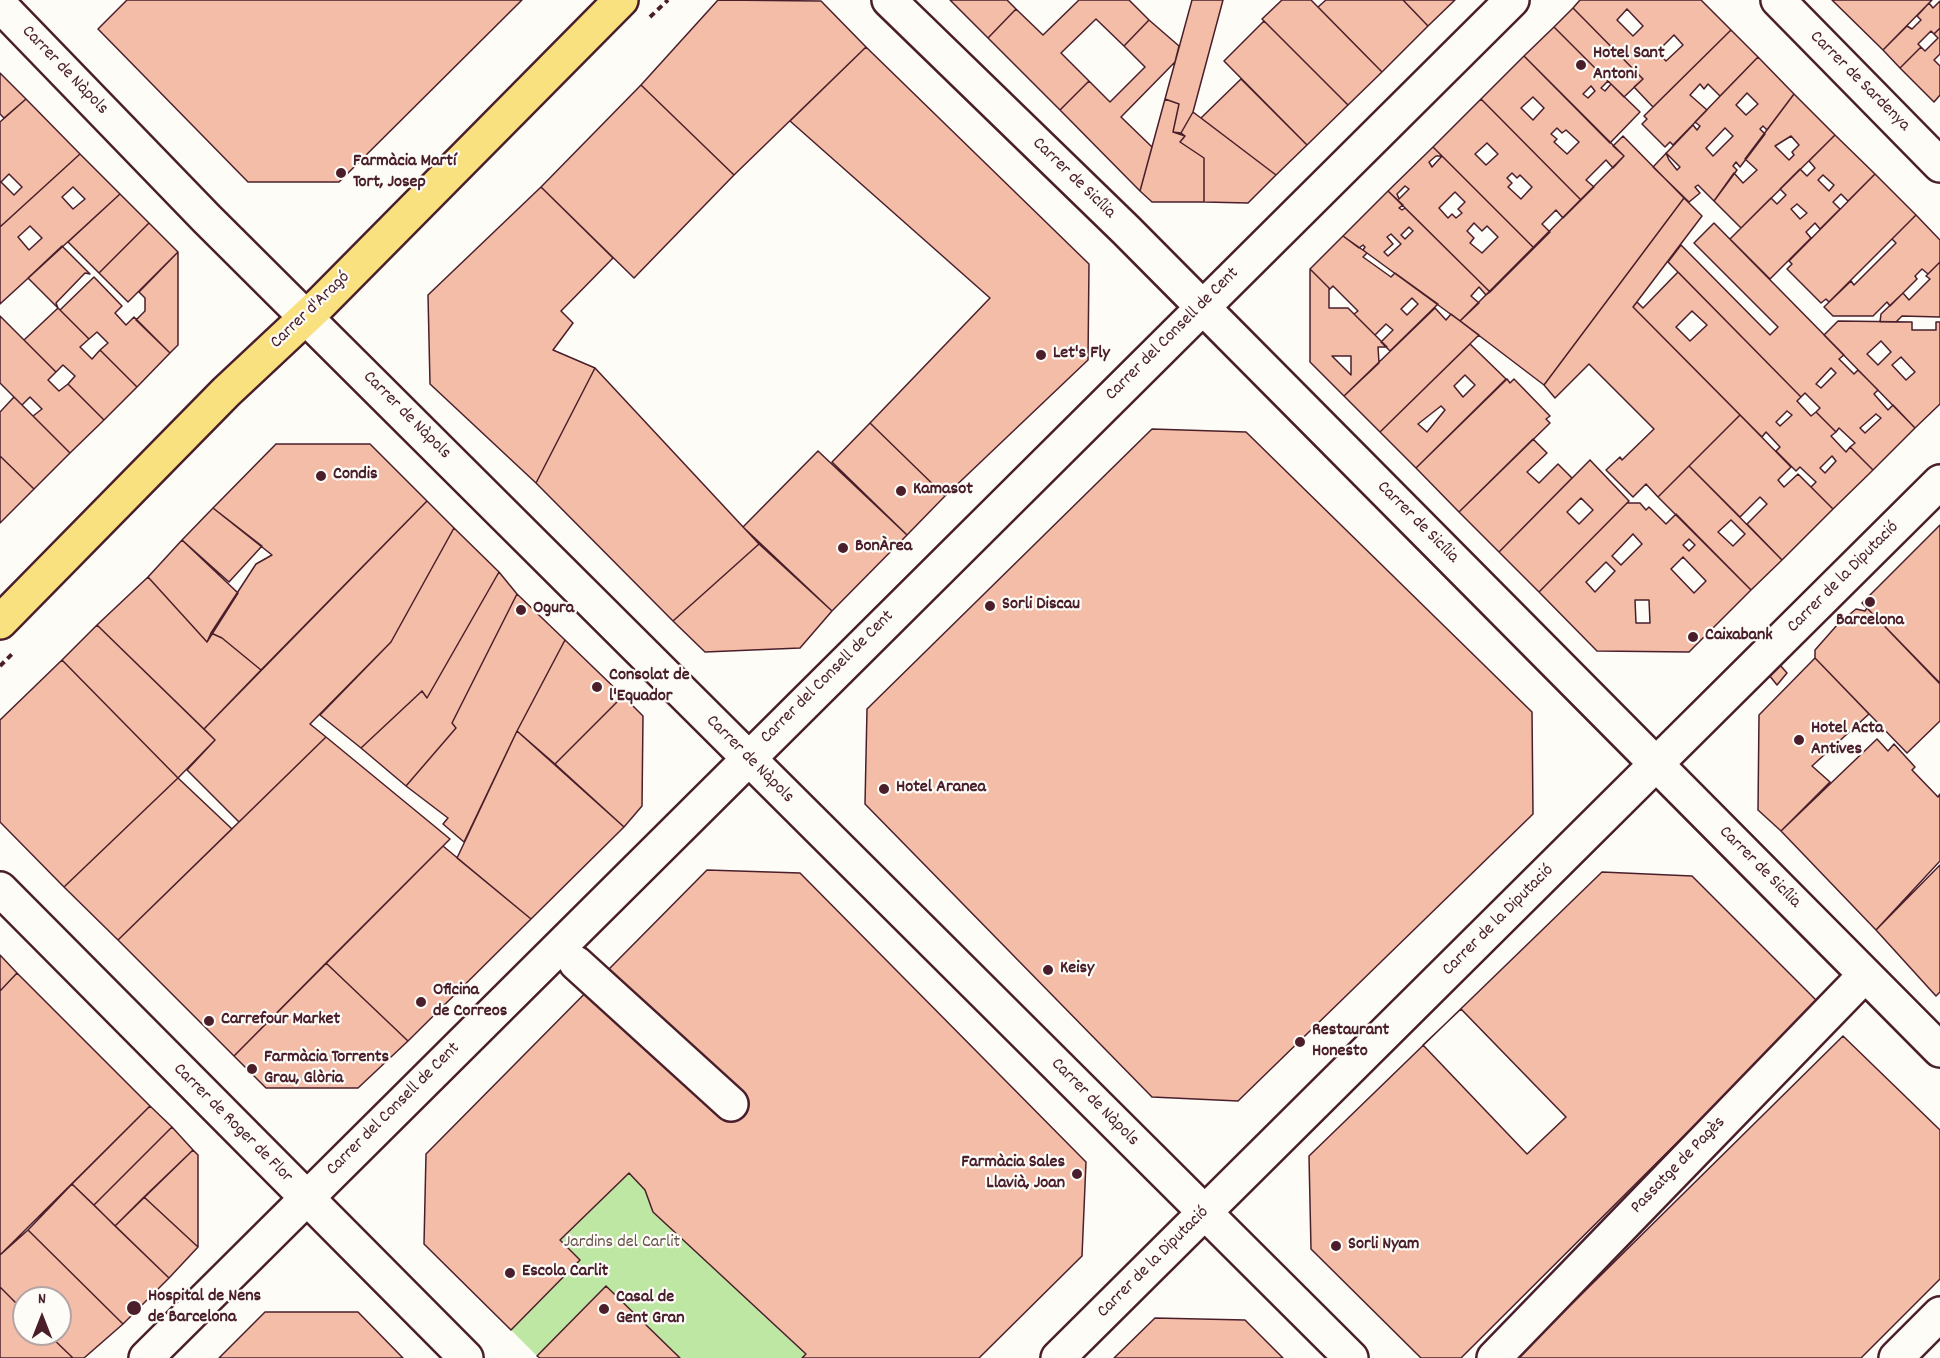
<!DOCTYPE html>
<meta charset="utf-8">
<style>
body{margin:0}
#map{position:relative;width:1940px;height:1358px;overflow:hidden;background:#fdfcf7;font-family:Dekko,sans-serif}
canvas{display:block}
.north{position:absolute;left:12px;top:1286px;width:60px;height:60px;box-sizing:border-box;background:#fdfcf7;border:2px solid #b5a4a5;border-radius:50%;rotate:0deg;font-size:16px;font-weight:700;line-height:24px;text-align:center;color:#4a1f2b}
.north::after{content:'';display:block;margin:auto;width:21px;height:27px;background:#4a1f2b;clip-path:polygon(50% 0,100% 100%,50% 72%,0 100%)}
</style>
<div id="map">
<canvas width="1940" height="1358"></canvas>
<div class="north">N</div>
</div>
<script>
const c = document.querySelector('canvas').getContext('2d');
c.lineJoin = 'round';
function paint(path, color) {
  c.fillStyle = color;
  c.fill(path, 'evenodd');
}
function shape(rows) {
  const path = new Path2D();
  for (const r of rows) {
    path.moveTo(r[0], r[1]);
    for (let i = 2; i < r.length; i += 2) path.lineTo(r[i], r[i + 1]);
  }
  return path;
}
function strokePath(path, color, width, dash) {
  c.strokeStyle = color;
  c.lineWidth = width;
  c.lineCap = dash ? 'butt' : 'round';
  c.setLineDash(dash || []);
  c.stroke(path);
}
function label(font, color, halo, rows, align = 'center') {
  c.font = font + ' Dekko,sans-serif';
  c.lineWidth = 4.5;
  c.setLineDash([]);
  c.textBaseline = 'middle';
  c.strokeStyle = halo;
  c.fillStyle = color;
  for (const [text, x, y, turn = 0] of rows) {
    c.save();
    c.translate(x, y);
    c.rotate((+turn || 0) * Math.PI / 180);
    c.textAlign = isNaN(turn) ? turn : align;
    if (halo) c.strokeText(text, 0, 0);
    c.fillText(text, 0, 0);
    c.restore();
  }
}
paint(shape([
 [629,1173,806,1354,802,1358,680,1358,606,1286,537,1356,511,1330,579,1260,560,1240]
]), '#bde7a3');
const building = shape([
 [127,0,522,0,339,182,248,182,98,29,127,0],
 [718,0,821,1,866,47,734,175,641,85,718,0],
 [950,0,1007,0,1016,9,988,38,950,0],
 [1079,0,1129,0,1149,20,1124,46,1096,19,1061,53,1089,81,1060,110,988,38,1016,9,1043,35,1079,0],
 [1192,0,1223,0,1193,112,1181,133,1173,132,1179,104,1165,99,1192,0],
 [1282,0,1311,0,1382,72,1348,105,1262,19,1282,0],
 [1326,0,1403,0,1428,26,1382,72,1318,7,1326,0],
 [1403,0,1455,0,1428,26,1403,0],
 [1580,0,1701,0,1731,30,1653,107,1634,87,1643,79,1573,8,1580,0],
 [1627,9,1643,26,1633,36,1617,20,1627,9],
 [1674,35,1683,45,1666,61,1657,52,1674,35],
 [1832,0,1932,0,1883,50,1832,0],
 [1940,1,1940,28,1934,34,1931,31,1918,44,1921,47,1900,68,1883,50,1907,26,1912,29,1921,20,1917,16,1929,3,1933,8,1940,1],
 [1573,8,1643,79,1624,97,1554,27,1573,8],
 [1149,20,1179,46,1175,62,1121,117,1152,147,1140,191,1060,110,1089,81,1110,102,1145,67,1124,46,1149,20],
 [1264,21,1348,105,1307,145,1224,61,1264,21],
 [1554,27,1608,81,1601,88,1605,91,1611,84,1640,112,1610,143,1524,56,1554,27],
 [1591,86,1595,91,1588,98,1583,94,1591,86],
 [1940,28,1940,54,1934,60,1940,66,1940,95,1934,102,1900,68,1921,47,1925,51,1938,38,1934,34,1940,28],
 [1731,30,1758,57,1720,96,1708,84,1704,89,1700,84,1690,95,1707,110,1673,145,1670,142,1665,147,1642,124,1647,119,1644,116,1731,30],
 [866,47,1089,264,1088,360,945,496,870,423,990,298,790,121,866,47],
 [1524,56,1624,156,1613,168,1606,160,1586,180,1594,187,1581,200,1481,99,1524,56],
 [1533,97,1544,108,1533,120,1521,108,1533,97],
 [1557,128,1562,133,1566,130,1579,142,1567,154,1554,142,1557,139,1551,134,1557,128],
 [1758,57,1794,94,1767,130,1763,126,1760,129,1765,134,1740,167,1736,162,1733,166,1737,170,1714,201,1698,185,1695,187,1700,193,1689,202,1653,167,1693,125,1697,130,1700,126,1695,122,1758,57],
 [1747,93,1758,104,1746,115,1736,105,1747,93],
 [1725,128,1733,136,1713,156,1706,148,1725,128],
 [1666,153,1680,167,1677,170,1669,160,1666,153],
 [0,73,26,99,4,118,0,114,0,73],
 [1241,79,1307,145,1276,175,1201,118,1241,79],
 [641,85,734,175,634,278,541,187,641,85],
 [1794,94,1835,135,1741,228,1714,201,1734,173,1743,183,1757,170,1745,159,1794,94],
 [1791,136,1799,145,1792,152,1794,155,1789,160,1775,146,1791,136],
 [26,99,80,154,0,227,0,122,26,99],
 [9,174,22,187,14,195,1,182,9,174],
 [1165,99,1179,104,1173,132,1185,136,1180,142,1204,158,1204,202,1152,202,1140,191,1165,99],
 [1481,99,1581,200,1563,218,1556,210,1542,224,1550,232,1534,248,1433,147,1481,99],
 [1487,143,1498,154,1486,165,1475,154,1487,143],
 [1512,173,1517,178,1520,175,1532,187,1521,199,1508,187,1512,183,1507,178,1512,173],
 [1193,112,1276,175,1248,203,1204,202,1204,158,1180,142,1185,136,1181,133,1193,112],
 [1835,135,1875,174,1848,201,1841,194,1833,202,1840,209,1820,229,1815,223,1806,232,1811,238,1770,279,1730,239,1771,198,1777,204,1786,195,1780,189,1800,169,1807,176,1815,168,1809,161,1835,135],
 [1823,175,1834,185,1829,191,1818,180,1823,175],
 [1797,204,1807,213,1800,219,1791,209,1797,204],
 [1623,136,1684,198,1544,385,1460,321,1624,156,1613,146,1623,136],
 [1433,147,1534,248,1490,292,1388,191,1433,147],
 [1436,156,1442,156,1432,167,1429,162,1436,156],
 [1405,186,1409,189,1399,199,1397,194,1405,186],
 [1455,192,1465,202,1458,209,1462,213,1456,218,1452,214,1448,218,1439,208,1455,192],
 [1474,223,1482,231,1487,226,1498,237,1482,253,1470,243,1474,238,1467,231,1474,223],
 [80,154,120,194,0,304,0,227,80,154],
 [73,187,85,199,73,209,62,197,73,187],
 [30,226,42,238,29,250,18,237,30,226],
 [1875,174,1916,215,1829,302,1826,299,1821,303,1787,269,1792,264,1789,261,1875,174],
 [541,187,613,258,561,311,573,323,553,350,595,368,536,483,430,384,428,295,541,187],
 [1388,191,1403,205,1399,208,1402,210,1405,208,1490,292,1486,295,1479,287,1471,296,1479,303,1460,321,1367,253,1363,250,1365,247,1363,245,1359,248,1343,236,1388,191],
 [1409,227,1413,231,1405,239,1401,235,1409,227],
 [1391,234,1401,244,1388,256,1384,252,1393,244,1387,237,1391,234],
 [120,194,149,223,99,273,68,242,120,194],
 [1684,198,1702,216,1633,307,1740,415,1658,497,1646,484,1633,497,1606,470,1620,457,1622,460,1654,429,1589,364,1555,398,1544,385,1684,198],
 [1916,215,1940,240,1940,262,1928,274,1922,269,1915,276,1917,279,1890,306,1887,302,1873,316,1833,316,1824,307,1851,281,1854,285,1896,243,1892,239,1916,215],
 [149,223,178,252,128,302,99,273,149,223],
 [1714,223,1844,355,1839,359,1854,374,1858,370,1878,390,1874,394,1888,410,1893,405,1915,428,1873,470,1850,447,1855,443,1839,428,1836,432,1816,412,1820,408,1805,393,1801,397,1668,262,1681,245,1770,335,1778,327,1694,243,1714,223],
 [1831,368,1836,373,1821,388,1816,384,1831,368],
 [1876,414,1881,418,1865,433,1860,428,1876,414],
 [1343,236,1367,253,1363,257,1391,277,1395,273,1438,304,1390,351,1381,342,1393,330,1386,324,1375,335,1354,314,1358,311,1333,286,1330,289,1310,269,1343,236],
 [1412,298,1418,304,1407,315,1401,309,1412,298],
 [62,246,90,274,85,273,56,303,58,308,28,278,62,246],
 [178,252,178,345,170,353,136,320,145,311,145,298,139,292,178,252],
 [1940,262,1940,317,1902,316,1896,322,1880,322,1881,314,1903,293,1909,300,1930,279,1926,276,1940,262],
 [1310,269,1329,288,1329,308,1348,308,1387,347,1378,347,1379,363,1344,396,1310,362,1310,269],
 [1332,356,1351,356,1351,375,1332,356],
 [1678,272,1801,397,1797,401,1811,416,1816,412,1836,432,1831,436,1846,452,1850,447,1873,470,1833,509,1811,487,1816,482,1800,467,1796,471,1776,451,1780,447,1766,432,1762,437,1633,307,1637,302,1643,308,1678,272],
 [1692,311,1707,325,1690,341,1676,327,1692,311],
 [1787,411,1792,415,1780,426,1776,422,1787,411],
 [1832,456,1836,461,1825,473,1820,468,1832,456],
 [94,277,122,306,115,313,126,325,134,317,170,353,137,387,100,350,108,343,97,332,89,339,60,310,94,277],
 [58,308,89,339,80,347,92,359,100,350,137,387,104,420,68,384,75,376,63,365,56,372,24,340,58,308],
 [1435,308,1446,320,1451,314,1479,335,1380,432,1344,396,1435,308],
 [0,316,56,372,48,380,59,391,68,384,104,420,70,453,33,416,42,409,30,397,22,405,0,383,0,316],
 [1838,321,1912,322,1912,330,1936,330,1936,322,1940,322,1940,404,1915,428,1824,335,1838,321],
 [1881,341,1891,352,1878,365,1867,354,1881,341],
 [1901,357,1915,372,1906,380,1892,365,1901,357],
 [1470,344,1506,379,1416,468,1380,432,1470,344],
 [1465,375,1475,385,1463,397,1454,386,1465,375],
 [1441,406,1445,410,1427,432,1418,424,1441,406],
 [595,368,759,544,673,621,536,483,595,368],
 [1507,379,1510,383,1514,379,1550,416,1546,419,1550,423,1459,512,1416,468,1507,379],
 [14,397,70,453,34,489,0,456,0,412,14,397],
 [1740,415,1791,467,1778,480,1784,487,1798,474,1833,509,1782,560,1747,524,1767,504,1760,497,1740,517,1689,466,1740,415],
 [870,423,945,496,907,535,832,462,870,423],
 [1152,429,1246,432,1532,712,1533,814,1238,1101,1152,1097,865,804,867,709,1152,429],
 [1533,439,1547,453,1527,472,1539,483,1558,464,1572,478,1499,552,1459,512,1533,439],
 [276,444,370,444,427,501,261,670,222,638,211,633,256,564,272,555,213,508,276,444],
 [818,451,907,535,832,611,743,527,818,451],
 [0,456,34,489,0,523,0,456],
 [1590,460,1629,501,1539,592,1499,552,1590,460],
 [1581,498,1593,510,1579,524,1567,512,1581,498],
 [1689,466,1782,560,1751,590,1658,497,1689,466],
 [1731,520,1745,534,1733,546,1718,532,1731,520],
 [427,501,454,528,391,642,310,724,326,737,239,822,187,770,215,740,204,729,427,501],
 [1627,503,1640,503,1646,510,1649,507,1666,524,1676,514,1751,590,1689,652,1597,651,1539,592,1627,503],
 [1633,534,1642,544,1621,565,1612,556,1633,534],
 [1689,539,1695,545,1689,551,1683,545,1689,539],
 [1683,557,1706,581,1694,593,1671,569,1683,557],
 [1606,562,1615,571,1595,592,1586,582,1606,562],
 [1635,600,1649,600,1650,623,1636,623,1635,600],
 [213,508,262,546,229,582,182,540,213,508],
 [1940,525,1940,683,1862,603,1940,525],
 [454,528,499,572,427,698,422,691,361,748,320,715,391,642,454,528],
 [182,540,238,593,207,642,148,577,182,540],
 [759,544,832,611,800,648,705,652,673,621,759,544],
 [499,572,517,594,452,723,456,728,406,786,361,748,422,691,427,698,499,572],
 [148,577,207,642,211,633,222,638,261,670,204,729,97,625,148,577],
 [517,594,565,640,517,731,464,842,443,824,448,818,406,786,456,728,452,723,517,594],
 [1867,608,1940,684,1940,721,1907,753,1815,658,1815,650,1838,624,1856,609,1865,611,1867,608],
 [97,625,215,740,178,778,62,660,97,625],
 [565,640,623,696,555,764,517,731,565,640],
 [1815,658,1869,714,1812,766,1830,782,1781,831,1758,810,1759,715,1815,658],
 [62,660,178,778,64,887,0,822,0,720,62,660],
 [1780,665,1787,673,1777,685,1769,675,1780,665],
 [623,696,643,716,642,806,624,827,555,764,623,696],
 [517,731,624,827,531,919,457,858,517,731],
 [326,737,450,839,234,1056,118,940,326,737],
 [1877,739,1888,751,1894,744,1915,767,1912,770,1938,797,1940,794,1940,861,1876,930,1781,831,1877,739],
 [178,778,232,829,118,940,64,887,178,778],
 [443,846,531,919,408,1041,326,963,443,846],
 [1940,865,1940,992,1936,996,1876,930,1940,865],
 [707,870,800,873,1086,1162,1082,1256,979,1358,802,1358,806,1354,653,1212,645,1190,629,1173,560,1240,580,1260,511,1330,424,1244,426,1154,707,870],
 [1602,872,1692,876,1818,1002,1461,1358,1421,1358,1311,1249,1309,1156,1602,872],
 [0,955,17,973,0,991,0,955],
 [326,963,408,1041,358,1088,266,1088,234,1056,326,963],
 [17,973,150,1106,0,1255,0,991,17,973],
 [1461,1009,1566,1117,1527,1154,1423,1045,1461,1009],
 [1843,1036,1940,1130,1940,1279,1861,1358,1517,1358,1843,1036],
 [150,1106,172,1127,94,1205,72,1184,150,1106],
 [172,1127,193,1150,115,1226,94,1205,172,1127],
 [193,1150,198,1155,198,1247,144,1197,193,1150],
 [72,1184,169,1278,123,1324,28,1230,72,1184],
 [144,1197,198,1247,169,1278,115,1226,144,1197],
 [28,1230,123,1324,84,1358,73,1358,48,1334,60,1334,60,1298,24,1298,24,1311,0,1287,0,1255,28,1230],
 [606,1286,680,1358,540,1358,537,1356,606,1286],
 [0,1287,24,1311,24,1334,48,1334,73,1358,0,1358,0,1287],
 [265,1312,358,1312,403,1358,219,1358,265,1312],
 [1155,1318,1245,1320,1283,1358,1114,1358,1155,1318]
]);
paint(building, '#f4bda8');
strokePath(building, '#4a1f2b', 1.5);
const minor = shape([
 [889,0,1126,230,1940,1050],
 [1778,0,1940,165],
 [0,5,207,219,1351,1358],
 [0,889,466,1358],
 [576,963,731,1104],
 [146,1358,1512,0],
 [1058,1358,1940,482],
 [1494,1358,1865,975],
 [1896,1358,1940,1314]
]);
const major = shape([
 [0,622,226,392,320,304,621,0]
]);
strokePath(minor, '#4a1f2b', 38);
strokePath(major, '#4a1f2b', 38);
strokePath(shape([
 [650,17,668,0],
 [0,666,14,652]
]), '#4a1f2b', 4, [6, 4.5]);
strokePath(minor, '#fdfcf7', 33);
strokePath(major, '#fae180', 33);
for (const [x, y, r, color] of [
 [1581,65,6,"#4a1f2b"],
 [341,173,6,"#4a1f2b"],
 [1041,355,6,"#4a1f2b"],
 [321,476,6,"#4a1f2b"],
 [901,491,6,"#4a1f2b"],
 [843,548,6,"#4a1f2b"],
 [1870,602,6,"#4a1f2b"],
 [990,606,6,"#4a1f2b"],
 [521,610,6,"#4a1f2b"],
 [1693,637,6,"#4a1f2b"],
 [597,687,6,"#4a1f2b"],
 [1799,740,6,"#4a1f2b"],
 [884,789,6,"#4a1f2b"],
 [1048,970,6,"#4a1f2b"],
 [421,1002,6,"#4a1f2b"],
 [209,1021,6,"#4a1f2b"],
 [1300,1042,6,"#4a1f2b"],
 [252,1069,6,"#4a1f2b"],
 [1077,1174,6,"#4a1f2b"],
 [1336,1246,6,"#4a1f2b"],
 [510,1273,6,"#4a1f2b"],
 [134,1308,8,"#4a1f2b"],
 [604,1309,6,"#4a1f2b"]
]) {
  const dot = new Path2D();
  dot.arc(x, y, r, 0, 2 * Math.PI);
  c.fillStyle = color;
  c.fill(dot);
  strokePath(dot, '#fdfcf7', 2);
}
label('bold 18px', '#4a1f2b', '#fdfcf7', [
 ["Hotel Sant",1593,55],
 ["Antoni",1593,76],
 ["Farmàcia Martí",353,163],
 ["Tort, Josep",353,184],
 ["Let's Fly",1053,355],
 ["Condis",333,476],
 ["Kamasot",913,491],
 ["BonÀrea",855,548],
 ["Sorli Discau",1002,606],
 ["Ogura",533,610],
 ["Barcelona",1870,622,"center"],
 ["Caixabank",1705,637],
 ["Consolat de",609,677],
 ["l'Equador",609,698],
 ["Hotel Acta",1811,730],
 ["Antives",1811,751],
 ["Hotel Aranea",896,789],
 ["Keisy",1060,970],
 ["Oficina",433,992],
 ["de Correos",433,1013],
 ["Carrefour Market",221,1021],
 ["Restaurant",1312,1032],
 ["Honesto",1312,1053],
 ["Farmàcia Torrents",264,1059],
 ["Grau, Glòria",264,1080],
 ["Farmàcia Sales",1065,1164,"right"],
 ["Llavià, Joan",1065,1185,"right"],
 ["Sorli Nyam",1348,1246],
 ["Escola Carlit",522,1273],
 ["Hospital de Nens",148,1298],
 ["de Barcelona",148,1319],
 ["Casal de",616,1299],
 ["Gent Gran",616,1320]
], 'left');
label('18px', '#4a1f2b', '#fdfcf7', [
 ["Carrer de Nàpols",64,71,46],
 ["Carrer de Sardenya",1859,82,45],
 ["Carrer de Sicília",1073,179,44],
 ["Carrer d'Aragó",311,311,-44],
 ["Carrer del Consell de Cent",1173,335,-45],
 ["Carrer de Nàpols",406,416,45],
 ["Carrer de Sicília",1417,523,45],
 ["Carrer de la Diputació",1844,578,-45],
 ["Carrer del Consell de Cent",828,678,-45],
 ["Carrer de Nàpols",749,760,45],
 ["Carrer de Sicília",1759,868,45],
 ["Carrer de la Diputació",1499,921,-45],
 ["Carrer de Nàpols",1094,1103,45],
 ["Carrer del Consell de Cent",394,1110,-45],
 ["Carrer de Roger de Flor",232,1124,45],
 ["Passatge de Pagès",1679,1166,-46],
 ["Carrer de la Diputació",1154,1263,-45]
]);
label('18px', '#675149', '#fdfcf7', [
 ["Jardins del Carlit",622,1244]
]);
</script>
